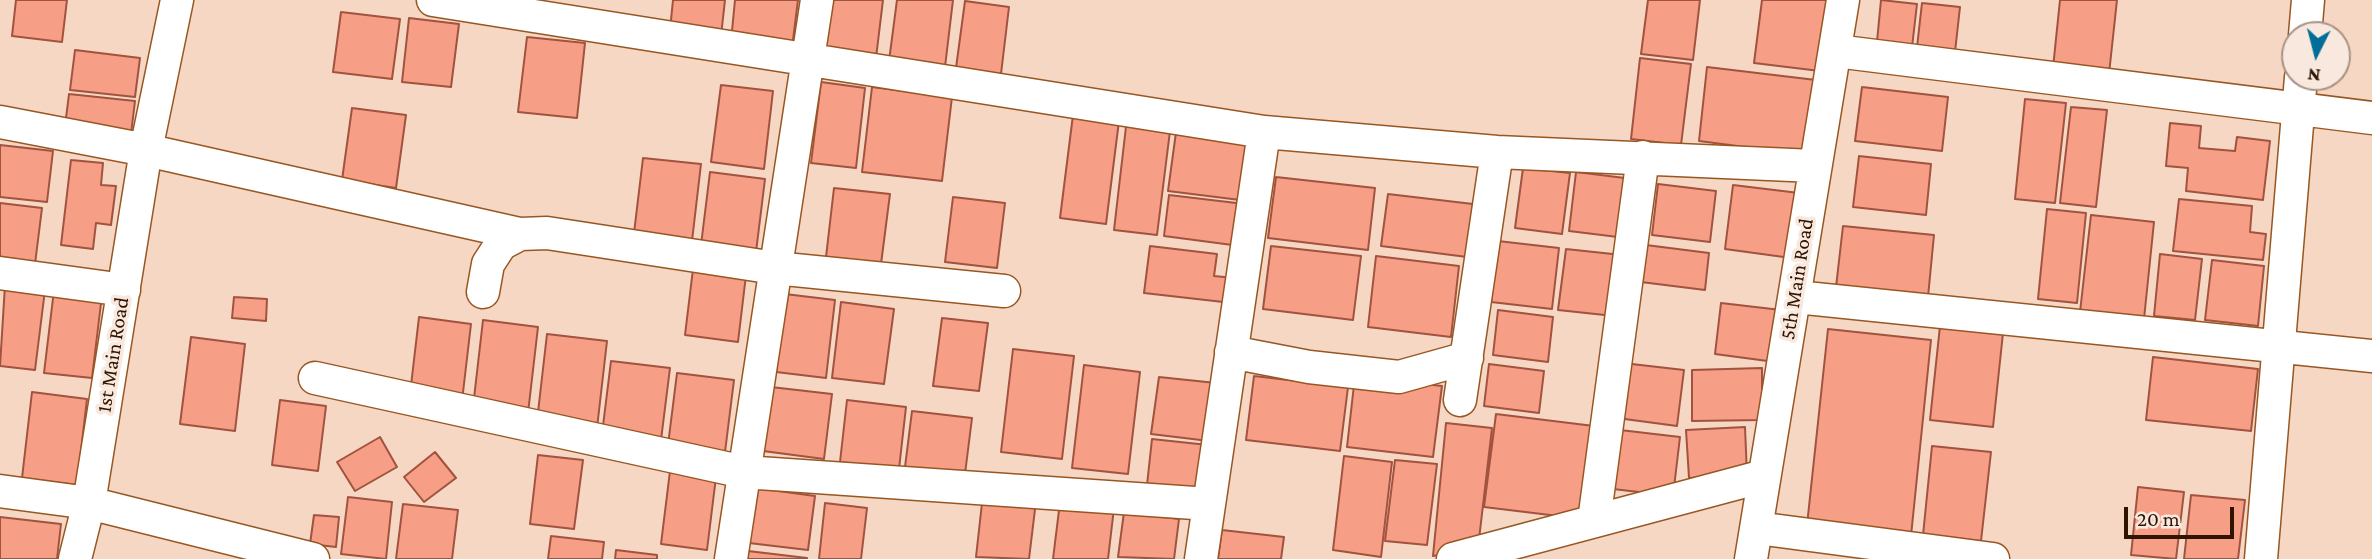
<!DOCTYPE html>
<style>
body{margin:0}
#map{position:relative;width:2372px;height:559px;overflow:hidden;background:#f6d7c3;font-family:"Crimson Pro",serif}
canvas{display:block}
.north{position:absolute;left:2281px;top:21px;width:70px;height:70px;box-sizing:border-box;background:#f8e8de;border:2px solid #a89386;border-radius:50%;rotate:186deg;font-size:19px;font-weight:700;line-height:28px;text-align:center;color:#2f1401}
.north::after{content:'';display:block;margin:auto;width:24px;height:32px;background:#016e9a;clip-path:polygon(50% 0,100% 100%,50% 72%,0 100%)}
.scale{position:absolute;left:2124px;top:507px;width:110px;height:32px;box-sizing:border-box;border:4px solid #2f1401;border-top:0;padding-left:9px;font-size:21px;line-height:24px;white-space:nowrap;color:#2f1401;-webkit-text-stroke:5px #f8e8de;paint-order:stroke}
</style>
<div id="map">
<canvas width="2372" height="559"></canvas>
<div class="north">N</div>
<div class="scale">20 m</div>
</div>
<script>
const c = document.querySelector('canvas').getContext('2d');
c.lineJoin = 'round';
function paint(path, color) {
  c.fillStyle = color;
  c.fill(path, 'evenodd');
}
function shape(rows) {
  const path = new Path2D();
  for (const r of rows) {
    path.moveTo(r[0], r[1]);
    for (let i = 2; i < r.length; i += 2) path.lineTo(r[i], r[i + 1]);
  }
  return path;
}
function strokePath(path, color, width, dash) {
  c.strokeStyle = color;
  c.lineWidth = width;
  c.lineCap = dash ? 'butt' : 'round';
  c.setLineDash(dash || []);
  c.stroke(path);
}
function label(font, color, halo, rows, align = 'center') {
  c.font = font + ' "Crimson Pro",serif';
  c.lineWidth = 7;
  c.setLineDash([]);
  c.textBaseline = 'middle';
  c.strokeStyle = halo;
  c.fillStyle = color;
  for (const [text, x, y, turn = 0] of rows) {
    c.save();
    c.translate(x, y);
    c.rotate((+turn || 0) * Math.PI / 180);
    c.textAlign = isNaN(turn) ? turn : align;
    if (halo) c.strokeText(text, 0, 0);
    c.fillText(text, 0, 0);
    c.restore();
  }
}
const building = shape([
 [16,0,67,0,62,42,12,36,16,0],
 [673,0,725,0,721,36,670,30,673,0],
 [735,0,798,0,792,48,731,41,735,0],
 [828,0,883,0,876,58,822,51,828,0],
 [897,0,953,0,945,67,889,61,897,0],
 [1648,0,1700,0,1693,60,1641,54,1648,0],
 [1762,0,1828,0,1820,71,1754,63,1762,0],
 [1881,0,1917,4,1911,56,1876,52,1881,0],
 [2060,0,2117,0,2109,74,2053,68,2060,0],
 [965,1,1009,7,1001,74,956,68,965,1],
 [1922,3,1960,7,1954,61,1916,56,1922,3],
 [341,12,400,19,392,79,333,72,341,12],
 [409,18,459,24,451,87,402,82,409,18],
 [527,37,585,43,577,118,518,112,527,37],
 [75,50,140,58,135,97,70,90,75,50],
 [1640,58,1691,64,1681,145,1631,139,1640,58],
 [1707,67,1816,80,1807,155,1699,141,1707,67],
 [821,82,865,88,856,168,811,163,821,82],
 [721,85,773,91,764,169,711,162,721,85],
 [872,87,952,97,942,181,862,172,872,87],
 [1862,87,1948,97,1942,151,1855,141,1862,87],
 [69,94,135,101,131,134,65,126,69,94],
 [2025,99,2066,103,2055,203,2015,199,2025,99],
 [1074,107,1120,113,1106,224,1060,218,1074,107],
 [2071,107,2107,110,2096,207,2060,203,2071,107],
 [352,108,406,115,396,188,342,180,352,108],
 [1127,118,1171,123,1157,235,1114,230,1127,118],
 [2170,123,2201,126,2199,148,2235,151,2237,137,2270,141,2263,200,2186,191,2188,168,2166,166,2170,123],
 [1177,125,1256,135,1248,201,1168,191,1177,125],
 [0,145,53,151,47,202,0,197,0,145],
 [1859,156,1931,164,1926,215,1853,207,1859,156],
 [643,158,701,164,692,241,634,233,643,158],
 [71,160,103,163,101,185,116,186,111,225,96,223,93,249,61,245,71,160],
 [1523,168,1570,173,1562,234,1515,228,1523,168],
 [710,172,765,179,756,252,701,245,710,172],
 [1576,172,1633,179,1626,238,1569,231,1576,172],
 [1276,177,1375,188,1368,250,1268,238,1276,177],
 [1658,184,1716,191,1710,242,1652,235,1658,184],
 [1733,185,1799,193,1791,258,1725,249,1733,185],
 [834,188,890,194,881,264,826,257,834,188],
 [1388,194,1473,204,1467,257,1381,246,1388,194],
 [1169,195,1245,204,1240,246,1164,236,1169,195],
 [953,197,1005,203,997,268,945,262,953,197],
 [2179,199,2252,206,2250,232,2266,234,2263,260,2173,251,2179,199],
 [0,203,42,208,35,264,0,261,0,203],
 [2047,209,2086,213,2077,303,2038,299,2047,209],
 [2091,215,2154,222,2144,319,2080,312,2091,215],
 [1843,226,1934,235,1928,297,1836,287,1843,226],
 [1498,241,1559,248,1552,309,1491,302,1498,241],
 [1646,245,1709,253,1705,290,1641,282,1646,245],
 [1150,246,1217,254,1214,276,1234,278,1232,303,1144,293,1150,246],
 [1271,246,1361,256,1353,320,1263,309,1271,246],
 [1566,249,1622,255,1614,316,1558,310,1566,249],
 [2160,254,2202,259,2195,320,2154,316,2160,254],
 [1376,256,1459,266,1451,337,1368,327,1376,256],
 [2212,260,2264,266,2258,326,2205,320,2212,260],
 [693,269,746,275,738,342,685,335,693,269],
 [5,285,45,290,35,370,0,366,5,285],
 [54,290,102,295,92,378,44,373,54,290],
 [785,294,835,300,826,378,776,372,785,294],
 [234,297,267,299,266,321,232,318,234,297],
 [841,302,894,309,884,384,832,378,841,302],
 [1721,303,1781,310,1775,362,1715,354,1721,303],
 [1498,310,1553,317,1548,362,1493,355,1498,310],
 [419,317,471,324,462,401,410,394,419,317],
 [942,318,988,323,979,391,933,386,942,318],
 [483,320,538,327,528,413,473,407,483,320],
 [1940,326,2003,333,1993,427,1930,420,1940,326],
 [1828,329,1931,340,1911,536,1807,525,1828,329],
 [547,334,607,341,597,428,537,421,547,334],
 [191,337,245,344,235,431,180,424,191,337],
 [1013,349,1074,356,1062,459,1001,452,1013,349],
 [2153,357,2258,369,2251,431,2146,420,2153,357],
 [611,361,670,368,661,440,602,434,611,361],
 [1623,363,1684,370,1677,426,1617,418,1623,363],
 [1489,364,1544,371,1539,413,1484,406,1489,364],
 [1084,365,1140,372,1128,474,1072,468,1084,365],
 [1762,368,1762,420,1692,421,1692,370,1762,368],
 [677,373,734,380,725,452,668,445,677,373],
 [1254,376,1348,387,1340,451,1246,440,1254,376],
 [1355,376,1442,386,1433,457,1347,447,1355,376],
 [1159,377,1216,383,1209,441,1151,434,1159,377],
 [771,387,832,394,824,459,763,451,771,387],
 [32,392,87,399,77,485,22,478,32,392],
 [280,400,326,406,318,471,272,465,280,400],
 [847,400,906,407,899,469,840,462,847,400],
 [912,411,972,418,965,474,905,467,912,411],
 [1496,414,1594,426,1583,519,1484,507,1496,414],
 [1446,423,1492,428,1478,548,1433,556,1446,423],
 [1745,427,1747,476,1689,478,1686,430,1745,427],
 [1620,430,1680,437,1673,496,1613,489,1620,430],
 [380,437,397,467,355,491,337,462,380,437],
 [1152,439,1208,445,1202,492,1147,485,1152,439],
 [1932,446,1991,452,1981,541,1923,535,1932,446],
 [435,452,456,478,424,502,404,477,435,452],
 [538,455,583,460,574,529,530,524,538,455],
 [1344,456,1392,462,1381,557,1333,550,1344,456],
 [1395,460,1437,464,1427,545,1385,541,1395,460],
 [670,471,716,477,707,550,661,544,670,471],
 [2138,487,2184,492,2176,559,2131,555,2138,487],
 [756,488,815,496,808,550,749,543,756,488],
 [983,494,1036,501,1029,559,976,557,983,494],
 [2191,495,2245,500,2238,559,2184,559,2191,495],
 [348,497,392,502,386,559,341,554,348,497],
 [1060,502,1114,508,1108,559,1053,559,1060,502],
 [825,503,867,508,861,559,819,559,825,503],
 [403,504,458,510,452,559,396,559,403,504],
 [1124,512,1179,519,1174,559,1118,557,1124,512],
 [314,515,339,517,336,547,310,544,314,515],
 [0,517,61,524,57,559,0,559,0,517],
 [1222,530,1284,537,1281,559,1218,559,1222,530],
 [551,536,604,542,602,559,548,559,551,536],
 [616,550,657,555,657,559,615,559,616,550],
 [748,551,807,558,807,559,747,559,748,551]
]);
paint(building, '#f69e86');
strokePath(building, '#a1533f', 2);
const street = shape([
 [433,0,1264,132,1201,559],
 [2305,35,2308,0],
 [1836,51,2372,118],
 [0,122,146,150,520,234],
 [1264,132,1497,152,1814,166],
 [0,273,124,290],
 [483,292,488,264,501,244,520,234,547,233,775,268,1004,291],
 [1796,297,2372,356],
 [1231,352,1309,367,1399,377,1467,358],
 [315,378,744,472,1209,504],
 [1460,400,1497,152],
 [0,491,89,503,313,559],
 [1594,521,1643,157],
 [1757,528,1993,559],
 [75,559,89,503,146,150,177,0],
 [731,559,817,0],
 [1453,559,1764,476],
 [1751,559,1843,0],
 [2261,559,2301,77]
]);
strokePath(street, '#985722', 35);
strokePath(street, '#fff', 32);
label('21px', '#2f1401', '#f8e8de', [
 ["5th Main Road",1797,279,-81],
 ["1st Main Road",113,355,-81]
]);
</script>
